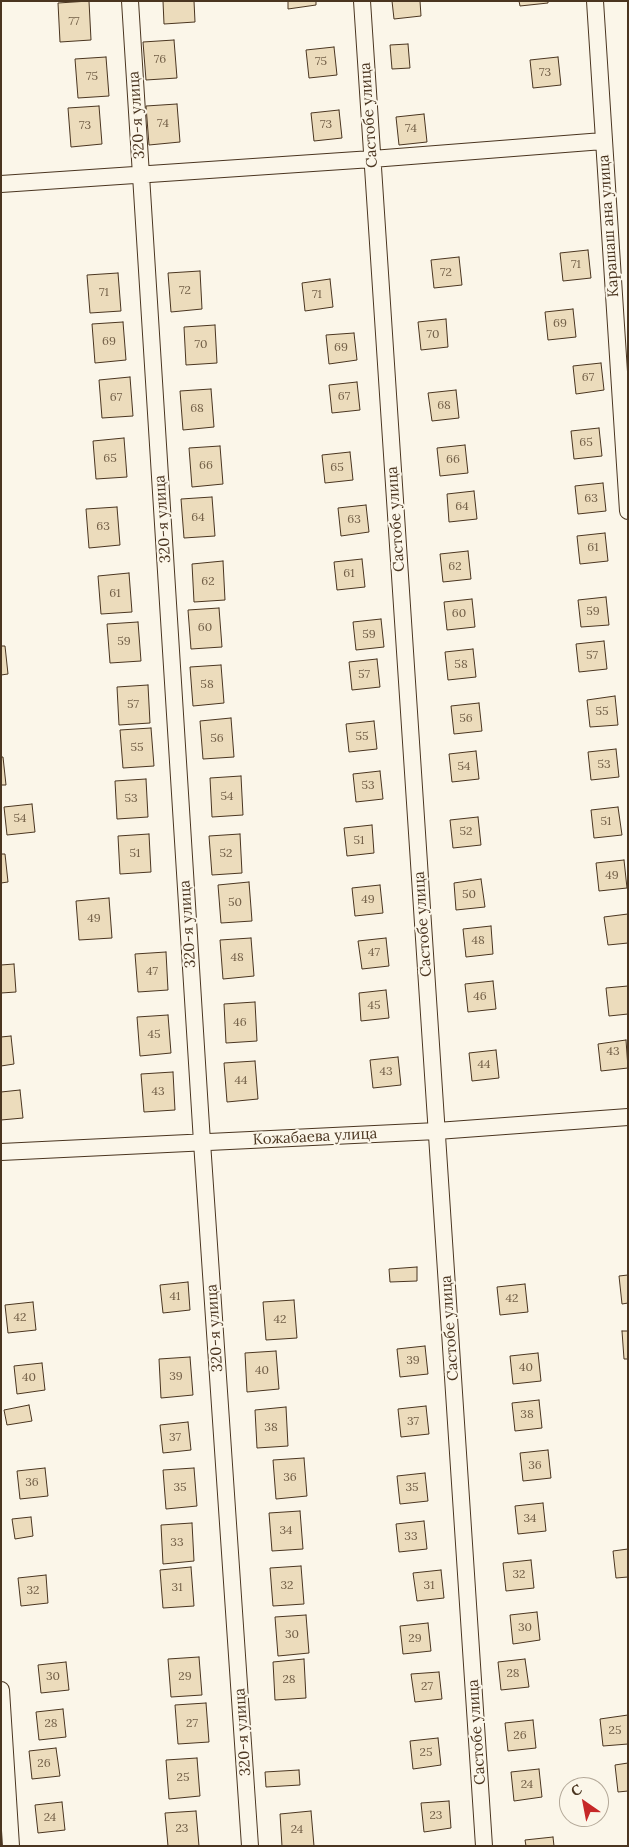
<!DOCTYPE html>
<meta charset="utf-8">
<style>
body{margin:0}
#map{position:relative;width:629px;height:1847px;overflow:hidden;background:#fbf6e9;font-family:Lora,serif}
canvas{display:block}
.frame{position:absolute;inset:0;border:2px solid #4a3520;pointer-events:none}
.north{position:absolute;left:559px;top:1777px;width:50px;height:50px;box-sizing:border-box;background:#fbf6e9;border:1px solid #b4a999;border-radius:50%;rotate:327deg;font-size:14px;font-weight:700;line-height:20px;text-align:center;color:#4a3520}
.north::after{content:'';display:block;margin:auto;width:18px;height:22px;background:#c62828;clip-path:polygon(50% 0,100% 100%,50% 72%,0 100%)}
</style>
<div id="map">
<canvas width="629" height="1847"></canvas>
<div class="frame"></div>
<div class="north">С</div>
</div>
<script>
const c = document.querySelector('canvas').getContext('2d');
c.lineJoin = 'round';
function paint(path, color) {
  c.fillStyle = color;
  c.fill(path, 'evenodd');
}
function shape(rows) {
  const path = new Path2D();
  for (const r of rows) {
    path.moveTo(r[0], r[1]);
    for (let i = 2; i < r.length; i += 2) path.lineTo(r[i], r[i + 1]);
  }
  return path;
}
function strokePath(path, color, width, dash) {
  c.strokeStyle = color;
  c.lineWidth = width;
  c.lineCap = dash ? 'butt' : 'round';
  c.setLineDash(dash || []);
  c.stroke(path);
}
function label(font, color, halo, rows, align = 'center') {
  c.font = font + ' Lora,serif';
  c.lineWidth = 4;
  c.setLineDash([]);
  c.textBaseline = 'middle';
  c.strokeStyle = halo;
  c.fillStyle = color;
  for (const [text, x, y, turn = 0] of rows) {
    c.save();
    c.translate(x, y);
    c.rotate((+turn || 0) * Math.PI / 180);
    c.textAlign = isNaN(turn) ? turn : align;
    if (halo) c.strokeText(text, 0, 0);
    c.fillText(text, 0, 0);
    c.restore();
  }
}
const building = shape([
 [89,1,91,40,60,42,58,3,89,1],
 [163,1,194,1,195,22,164,24,163,1],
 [288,1,316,1,316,5,288,9,288,1],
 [392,1,420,1,421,16,394,19,392,1],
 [519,1,548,1,548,3,520,6,519,1],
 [174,40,177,78,146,80,143,42,174,40],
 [408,44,410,68,392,69,390,45,408,44],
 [334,47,337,75,309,78,306,50,334,47],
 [106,57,109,96,78,98,75,59,106,57],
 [558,57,561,85,533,88,530,60,558,57],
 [177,104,180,142,149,145,146,106,177,104],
 [99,106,102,144,71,147,68,108,99,106],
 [339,110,342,138,314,141,311,113,339,110],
 [424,114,427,142,399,145,396,117,424,114],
 [588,250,591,278,563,281,560,253,588,250],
 [459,257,462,285,434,288,431,260,459,257],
 [200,271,202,309,171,312,168,273,200,271],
 [118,273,121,311,90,313,87,275,118,273],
 [330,279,333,307,305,311,302,283,330,279],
 [573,309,576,337,548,340,545,312,573,309],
 [446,319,448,347,421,350,418,322,446,319],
 [123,322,126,360,95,363,92,324,123,322],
 [215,325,217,363,186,365,184,327,215,325],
 [354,333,357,360,329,364,326,335,354,333],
 [601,363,604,390,576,394,573,366,601,363],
 [130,377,133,416,102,418,99,380,130,377],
 [357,382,360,410,332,413,329,385,357,382],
 [211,389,214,427,183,430,180,391,211,389],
 [456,390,459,418,432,421,428,393,456,390],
 [599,428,602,456,574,459,571,431,599,428],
 [124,438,127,477,96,479,93,441,124,438],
 [465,445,468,473,440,476,437,448,465,445],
 [220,446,223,484,192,487,189,448,220,446],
 [350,452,353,480,325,483,322,455,350,452],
 [603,483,606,511,578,514,575,486,603,483],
 [474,491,477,519,449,522,447,494,474,491],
 [212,497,215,536,184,538,181,499,212,497],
 [366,505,369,532,341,536,338,508,366,505],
 [117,507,120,545,89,548,86,509,117,507],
 [605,533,608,561,580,564,577,536,605,533],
 [468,551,471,579,443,582,440,554,468,551],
 [362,559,365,587,337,590,334,562,362,559],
 [223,561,225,600,194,602,192,564,223,561],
 [129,573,132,612,101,614,98,576,129,573],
 [606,597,609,625,581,627,578,600,606,597],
 [472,599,475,627,447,630,444,602,472,599],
 [219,608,222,647,191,649,188,610,219,608],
 [381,619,384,647,356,650,353,622,381,619],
 [138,622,141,661,110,663,107,624,138,622],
 [604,641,607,669,579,672,576,644,604,641],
 [1,646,5,646,8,674,1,675,1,646],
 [473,649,476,677,448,680,445,652,473,649],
 [377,659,380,687,352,690,349,662,377,659],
 [221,665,224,703,193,706,190,667,221,665],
 [148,685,150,723,119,725,117,687,148,685],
 [615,696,618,725,590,727,587,700,615,696],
 [479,703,482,731,454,734,451,706,479,703],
 [231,718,234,757,203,759,200,721,231,718],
 [374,721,377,749,349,752,346,724,374,721],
 [151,728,154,766,123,768,120,730,151,728],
 [616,749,619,777,591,780,588,752,616,749],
 [476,751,479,779,452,782,449,754,476,751],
 [1,757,3,757,6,785,1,785,1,757],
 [380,771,383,799,356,802,353,774,380,771],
 [241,776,243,815,212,817,210,778,241,776],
 [146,779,148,817,117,819,115,781,146,779],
 [32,804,35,832,7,835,4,807,32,804],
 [618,807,622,835,594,838,591,810,618,807],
 [478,817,481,845,453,848,450,820,478,817],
 [372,825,374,853,347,856,344,828,372,825],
 [149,834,151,872,120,874,118,836,149,834],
 [240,834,242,873,212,875,209,836,240,834],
 [1,854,5,854,8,882,1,883,1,854],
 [624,860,627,888,599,891,596,863,624,860],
 [481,879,485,907,456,910,454,883,481,879],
 [249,882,252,921,221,923,218,885,249,882],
 [380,885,383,913,355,916,352,888,380,885],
 [109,898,112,938,79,940,76,901,109,898],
 [628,914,628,943,608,945,604,917,628,914],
 [491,926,493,954,466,957,463,929,491,926],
 [251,938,254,976,223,979,220,940,251,938],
 [386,938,389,966,362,969,358,941,386,938],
 [166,952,168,990,138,992,135,954,166,952],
 [14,964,16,992,1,993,1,965,14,964],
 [493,981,496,1009,468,1012,465,984,493,981],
 [628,986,628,1014,609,1016,606,988,628,986],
 [386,990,389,1018,361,1021,359,993,386,990],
 [255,1002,257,1041,226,1043,224,1004,255,1002],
 [168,1015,171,1053,140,1056,137,1017,168,1015],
 [11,1036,14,1064,1,1066,1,1037,11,1036],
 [626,1040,628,1068,601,1071,598,1044,626,1040],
 [496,1050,499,1078,472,1081,469,1053,496,1050],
 [398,1057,401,1085,373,1088,370,1060,398,1057],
 [255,1061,258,1099,227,1102,224,1063,255,1061],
 [173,1072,175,1110,144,1112,141,1074,173,1072],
 [20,1090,23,1118,1,1120,1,1092,20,1090],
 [417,1267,417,1281,390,1282,389,1269,417,1267],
 [628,1275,628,1303,622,1304,619,1276,628,1275],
 [188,1282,190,1310,163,1313,160,1285,188,1282],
 [525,1284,528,1312,500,1315,497,1287,525,1284],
 [294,1300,297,1338,266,1340,263,1302,294,1300],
 [33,1302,36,1330,8,1333,5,1305,33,1302],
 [622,1331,628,1331,628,1359,624,1359,622,1331],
 [425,1346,428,1374,400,1377,397,1349,425,1346],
 [276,1351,279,1389,247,1392,245,1353,276,1351],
 [538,1353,541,1381,513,1384,510,1356,538,1353],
 [190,1357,193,1395,161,1398,159,1359,190,1357],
 [42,1363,45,1390,17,1394,14,1366,42,1363],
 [539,1400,542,1428,515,1431,512,1403,539,1400],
 [29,1405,32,1421,7,1425,4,1410,29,1405],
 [426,1406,429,1434,401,1437,398,1409,426,1406],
 [286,1407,288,1446,257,1448,255,1410,286,1407],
 [188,1422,191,1450,163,1453,160,1425,188,1422],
 [548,1450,551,1478,523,1481,520,1453,548,1450],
 [304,1458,307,1496,276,1499,273,1460,304,1458],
 [45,1468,48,1496,20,1499,17,1471,45,1468],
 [194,1468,197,1506,166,1509,163,1470,194,1468],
 [425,1473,428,1501,400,1504,397,1476,425,1473],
 [543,1503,546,1531,518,1534,515,1506,543,1503],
 [300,1511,303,1549,272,1551,269,1513,300,1511],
 [31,1517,33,1536,15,1539,12,1519,31,1517],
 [424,1521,427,1549,399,1552,396,1524,424,1521],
 [192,1523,194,1561,163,1564,161,1525,192,1523],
 [628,1549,628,1577,616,1578,613,1551,628,1549],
 [531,1560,534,1588,506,1591,503,1563,531,1560],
 [301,1566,304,1604,273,1606,270,1568,301,1566],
 [191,1567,194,1606,163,1608,160,1570,191,1567],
 [441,1570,444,1598,417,1601,413,1573,441,1570],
 [46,1575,48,1603,21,1606,18,1578,46,1575],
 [537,1612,540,1640,513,1644,510,1615,537,1612],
 [306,1615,309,1653,278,1656,275,1617,306,1615],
 [428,1623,431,1651,403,1654,400,1626,428,1623],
 [199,1657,202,1695,171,1697,168,1659,199,1657],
 [304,1659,306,1698,275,1700,273,1662,304,1659],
 [525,1659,529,1687,501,1690,498,1662,525,1659],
 [66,1662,69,1690,41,1693,38,1665,66,1662],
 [439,1672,442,1699,415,1702,411,1674,439,1672],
 [206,1703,209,1742,178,1744,175,1705,206,1703],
 [63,1709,66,1737,39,1740,36,1712,63,1709],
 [628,1715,628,1744,603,1746,600,1719,628,1715],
 [533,1720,536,1748,508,1751,505,1723,533,1720],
 [438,1738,441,1765,413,1769,410,1741,438,1738],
 [56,1748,60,1776,32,1779,29,1751,56,1748],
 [197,1758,200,1796,169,1799,166,1760,197,1758],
 [628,1763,628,1791,618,1792,615,1765,628,1763],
 [539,1769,542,1797,514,1801,511,1772,539,1769],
 [299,1770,300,1785,266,1787,265,1772,299,1770],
 [449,1801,451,1828,424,1832,421,1803,449,1801],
 [62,1802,65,1830,38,1833,35,1805,62,1802],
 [196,1811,199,1846,168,1846,165,1813,196,1811],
 [311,1811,314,1846,282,1846,280,1814,311,1811],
 [553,1837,554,1846,526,1846,525,1840,553,1837]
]);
paint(building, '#ecdcbc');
strokePath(building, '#4a3520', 1);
const minor = shape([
 [130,1,202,1142,250,1846],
 [362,1,484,1846],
 [595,1,628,511],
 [1,184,372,159,603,141],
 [1,1152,437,1131,628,1117],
 [1,1690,11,1846]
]);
strokePath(minor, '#4a3520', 18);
strokePath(minor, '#fbf6e9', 16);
label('12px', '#725f47', null, [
 ["77",74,22],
 ["76",160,60],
 ["75",321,62],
 ["73",545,73],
 ["75",92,77],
 ["74",163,124],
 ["73",326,125],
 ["73",85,126],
 ["74",411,129],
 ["71",576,265],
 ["72",446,273],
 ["72",185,291],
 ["71",104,293],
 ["71",317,295],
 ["69",560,324],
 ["70",433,335],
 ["69",109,342],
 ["70",201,345],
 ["69",341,348],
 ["67",588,378],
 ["67",344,397],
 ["67",116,398],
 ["68",444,406],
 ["68",197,409],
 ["65",586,443],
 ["65",110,459],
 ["66",453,460],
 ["66",206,466],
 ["65",337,468],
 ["63",591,499],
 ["64",462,507],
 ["64",198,518],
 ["63",354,520],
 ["63",103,527],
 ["61",593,548],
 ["62",455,567],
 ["61",349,574],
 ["62",208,582],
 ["61",115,594],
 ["59",593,612],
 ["60",459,614],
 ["60",205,628],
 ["59",369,635],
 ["59",124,642],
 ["57",592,656],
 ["58",461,665],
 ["57",364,675],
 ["58",207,685],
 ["57",133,705],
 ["55",602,712],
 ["56",466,719],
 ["55",362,737],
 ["56",217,739],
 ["55",137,748],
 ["53",604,765],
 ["54",464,767],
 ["53",368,786],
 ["54",227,797],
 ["53",131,799],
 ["54",20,819],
 ["51",606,822],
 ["52",466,832],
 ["51",359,841],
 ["51",135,854],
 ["52",226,854],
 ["49",612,876],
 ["50",469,895],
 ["49",368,900],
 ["50",235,903],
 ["49",94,919],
 ["48",478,941],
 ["47",374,953],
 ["48",237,958],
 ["47",152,972],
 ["46",480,997],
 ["45",374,1006],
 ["46",240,1023],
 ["45",154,1035],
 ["43",613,1052],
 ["44",484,1065],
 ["43",386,1072],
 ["44",241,1081],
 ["43",158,1092],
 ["41",175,1297],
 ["42",512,1299],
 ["42",20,1318],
 ["42",280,1320],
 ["39",413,1361],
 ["40",526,1368],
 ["40",262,1371],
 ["39",176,1377],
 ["40",29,1378],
 ["38",527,1415],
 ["37",413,1422],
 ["38",271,1428],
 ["37",175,1438],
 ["36",535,1466],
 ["36",290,1478],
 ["36",32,1483],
 ["35",180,1488],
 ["35",412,1488],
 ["34",530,1519],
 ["34",286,1531],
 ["33",411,1537],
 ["33",177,1543],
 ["32",519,1575],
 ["32",287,1586],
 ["31",429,1586],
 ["31",177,1588],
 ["32",33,1591],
 ["30",525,1628],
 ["30",292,1635],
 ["29",415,1639],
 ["28",513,1674],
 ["30",53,1677],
 ["29",185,1677],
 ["28",289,1680],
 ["27",427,1687],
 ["28",51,1724],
 ["27",192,1724],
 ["25",615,1731],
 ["26",520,1736],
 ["25",426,1753],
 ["26",44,1764],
 ["25",183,1778],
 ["24",527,1785],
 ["23",436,1816],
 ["24",50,1818],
 ["23",182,1829],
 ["24",297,1830]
]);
label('15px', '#4a3520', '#fbf6e9', [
 ["320-я улица",137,115,-94],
 ["Састобе улица",369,115,-94],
 ["Карашаш ана улица",609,226,-94],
 ["320-я улица",163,519,-94],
 ["Састобе улица",396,519,-94],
 ["320-я улица",188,924,-94],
 ["Састобе улица",423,924,-94],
 ["Кожабаева улица",315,1137,-3],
 ["320-я улица",215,1328,-94],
 ["Састобе улица",450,1328,-94],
 ["320-я улица",243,1732,-94],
 ["Састобе улица",477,1732,-94]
]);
</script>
